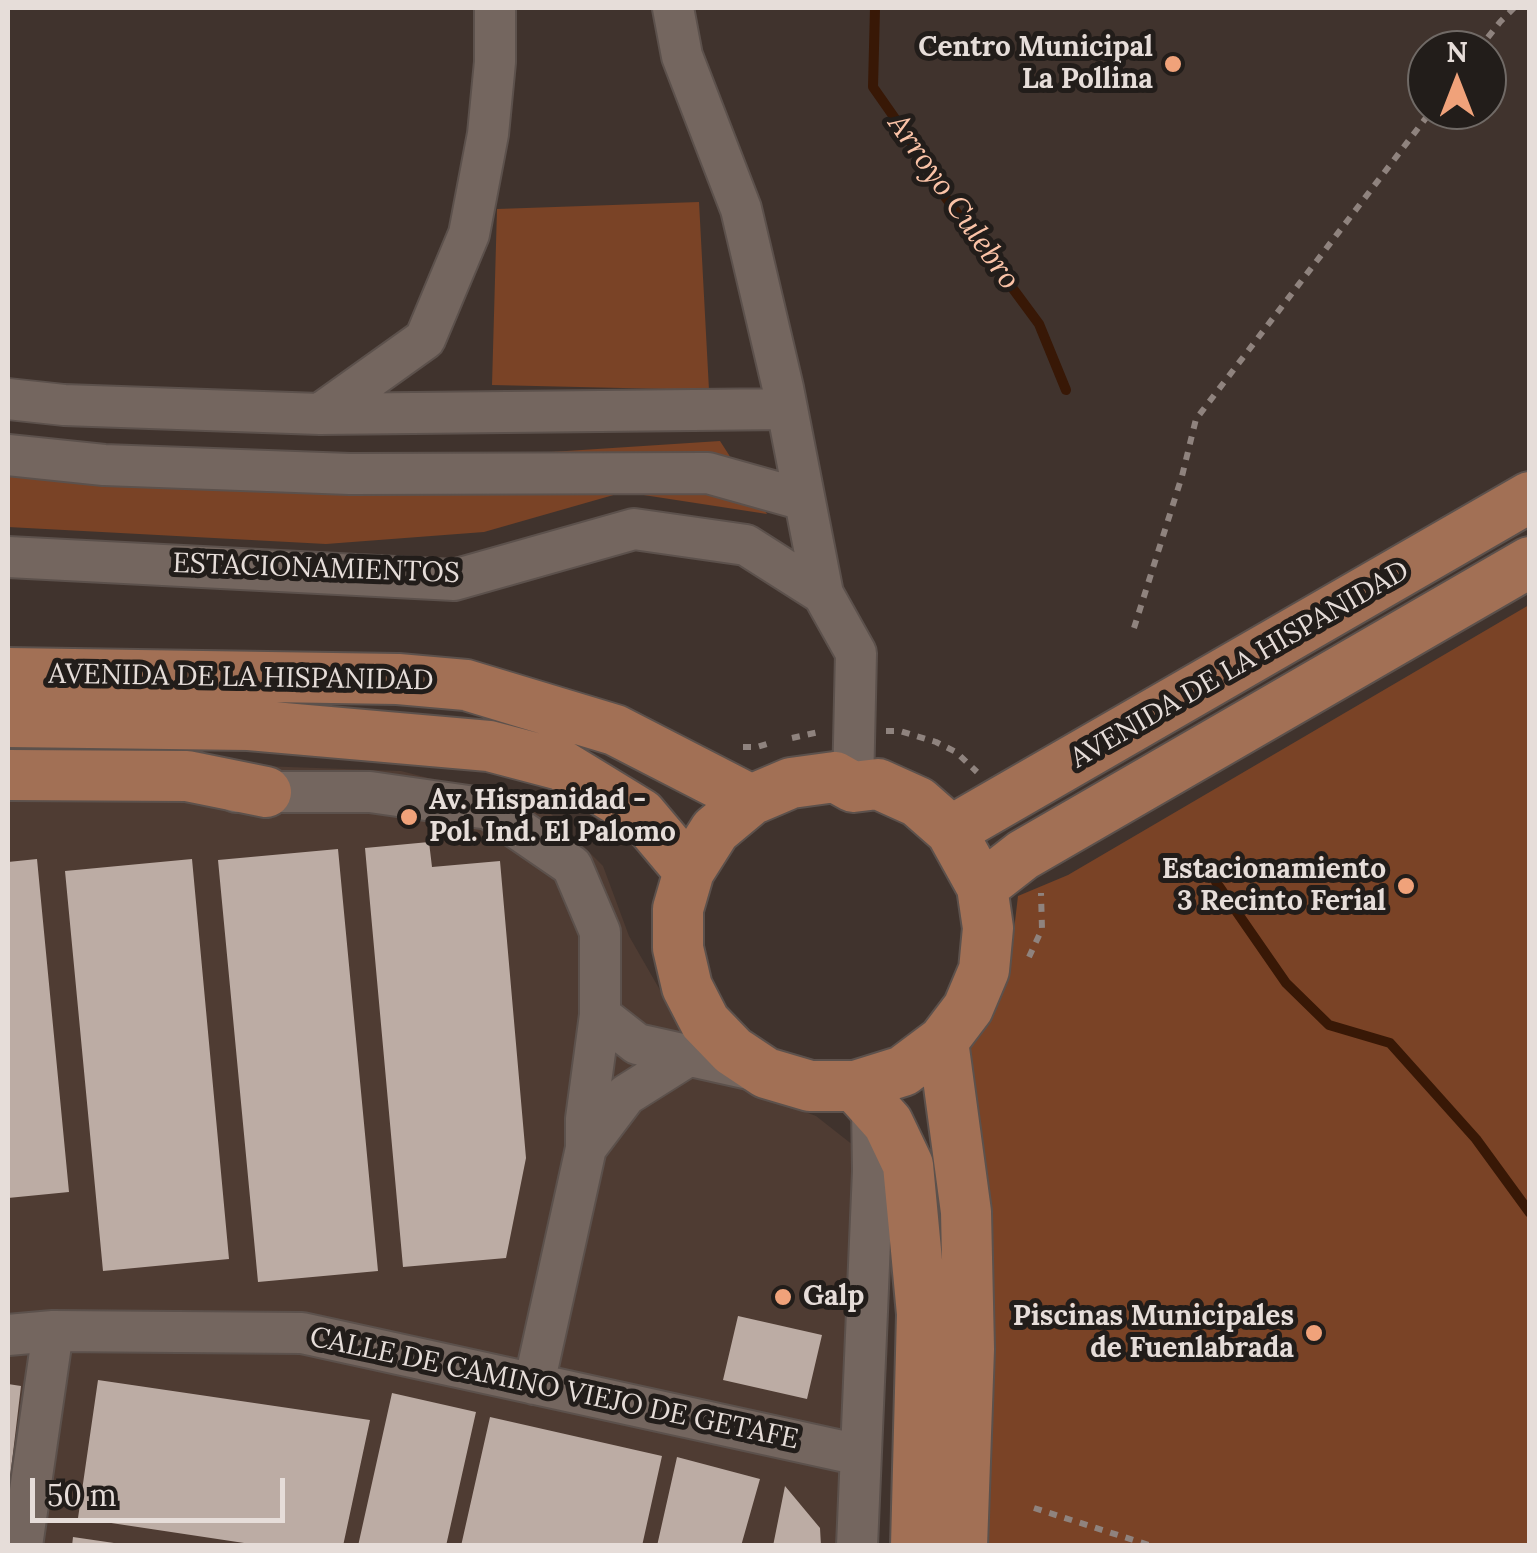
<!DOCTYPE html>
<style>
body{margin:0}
#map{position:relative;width:1537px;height:1553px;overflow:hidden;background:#40332d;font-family:Lora,serif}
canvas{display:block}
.frame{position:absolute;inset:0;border:10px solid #e6ddd9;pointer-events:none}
.north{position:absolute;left:1407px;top:30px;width:100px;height:100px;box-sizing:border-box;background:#221d1a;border:2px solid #706a66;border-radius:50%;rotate:0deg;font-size:28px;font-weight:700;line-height:40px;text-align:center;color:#e6ddd9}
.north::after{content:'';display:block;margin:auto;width:35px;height:45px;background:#f0a27a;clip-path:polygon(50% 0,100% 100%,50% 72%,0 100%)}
.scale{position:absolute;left:30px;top:1478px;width:255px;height:45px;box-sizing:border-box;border:5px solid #e6ddd9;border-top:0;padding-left:12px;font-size:30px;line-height:35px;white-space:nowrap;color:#e6ddd9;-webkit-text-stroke:8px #221d1a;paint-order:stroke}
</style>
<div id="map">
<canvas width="1537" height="1553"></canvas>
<div class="frame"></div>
<div class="north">N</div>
<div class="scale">50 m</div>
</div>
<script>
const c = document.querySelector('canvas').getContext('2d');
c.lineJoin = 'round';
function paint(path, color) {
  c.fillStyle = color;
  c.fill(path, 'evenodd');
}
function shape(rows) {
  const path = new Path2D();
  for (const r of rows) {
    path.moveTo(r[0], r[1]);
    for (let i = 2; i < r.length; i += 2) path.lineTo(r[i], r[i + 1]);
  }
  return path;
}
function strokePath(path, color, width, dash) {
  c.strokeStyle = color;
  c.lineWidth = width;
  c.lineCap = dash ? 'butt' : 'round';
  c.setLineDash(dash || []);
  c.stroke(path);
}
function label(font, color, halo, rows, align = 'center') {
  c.font = font + ' Lora,serif';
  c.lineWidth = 10;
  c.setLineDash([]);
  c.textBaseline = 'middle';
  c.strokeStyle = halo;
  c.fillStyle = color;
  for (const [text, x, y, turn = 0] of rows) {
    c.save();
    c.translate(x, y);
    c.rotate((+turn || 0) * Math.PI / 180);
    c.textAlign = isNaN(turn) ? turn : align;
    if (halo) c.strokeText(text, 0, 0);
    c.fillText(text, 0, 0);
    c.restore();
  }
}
paint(shape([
 [8,757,401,771,545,808,603,866,629,936,676,1018,745,1090,816,1116,858,1149,892,1215,887,1362,872,1545,8,1546]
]), '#4f3c33');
paint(shape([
 [699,202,709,390,492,385,497,209],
 [720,441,767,514,624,492,484,532,326,544,8,527,8,443,53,452,551,452],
 [1529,605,1529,1545,977,1545,964,1060,1010,964,1018,896,1068,875]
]), '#7a4326');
strokePath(shape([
 [875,8,873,87,908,137,946,198,1039,324,1066,390],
 [1216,882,1286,983,1329,1025,1390,1043,1476,1139,1530,1213]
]), '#381806', 10);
paint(shape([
 [429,842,432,867,500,861,526,1158,506,1258,403,1267,365,848],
 [338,849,378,1271,258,1282,218,860],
 [37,859,69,1192,8,1198,8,862],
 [192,859,229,1259,103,1271,65,871],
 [738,1316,822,1335,807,1399,723,1380],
 [98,1380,370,1420,343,1546,264,1546,78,1518],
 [8,1384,21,1386,10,1478,8,1478],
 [392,1393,476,1412,446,1546,358,1546],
 [490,1417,662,1456,642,1546,461,1546],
 [677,1457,760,1479,741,1546,657,1546],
 [785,1486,820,1528,821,1546,773,1546],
 [73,1537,114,1543,114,1546,72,1546]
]), '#bcaca4');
const minor = shape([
 [673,8,682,56,741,209,783,388,823,594],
 [8,399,64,405,320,414,787,409],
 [320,414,425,339,469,234,488,134,495,62,495,8],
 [8,455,104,465,350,474,708,473,804,500],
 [8,557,454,580,634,529,746,545,823,594,856,653,853,787],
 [236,792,370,792,489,809,572,866,600,932,600,1015,586,1119,586,1148,534,1384],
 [600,1015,637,1044,758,1071],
 [586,1148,626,1095,688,1056],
 [8,1335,53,1331,302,1333,860,1455],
 [22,1546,53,1331],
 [857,1546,873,1171,872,1105]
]);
const major = shape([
 [8,673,398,679,466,685,615,730,751,800],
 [8,722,249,725,489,746,561,765,641,814,689,871],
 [8,775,187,776,266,792],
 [835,777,853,787,878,784,918,802,951,831,982,887,988,928,984,970,968,1008,943,1041,903,1071,855,1086,810,1086,766,1073,733,1051,705,1022,687,987,678,948,678,909,689,871,715,830,751,800,791,783,835,777],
 [951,831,1530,497],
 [982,887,1023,855,1530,562],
 [943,1041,966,1212,969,1349,962,1546],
 [855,1086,888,1123,908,1165,922,1314,916,1546]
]);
strokePath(minor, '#5c514c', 44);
strokePath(major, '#5c514c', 54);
strokePath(shape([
 [1478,50,1500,22,1514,8],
 [1134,628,1182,476,1196,419,1432,110],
 [886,731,900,731,936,742,956,752,977,772],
 [792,738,819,732],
 [743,747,757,747,770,743],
 [1029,957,1042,929,1041,893],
 [1034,1508,1152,1546]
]), '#8f837e', 6, [8, 8]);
strokePath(minor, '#74665f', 40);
strokePath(major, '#a27055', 50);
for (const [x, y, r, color] of [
 [1173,64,10,"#f0a27a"],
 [409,817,10,"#f0a27a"],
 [1406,886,10,"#f0a27a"],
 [783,1297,10,"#f0a27a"],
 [1314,1333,10,"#f0a27a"]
]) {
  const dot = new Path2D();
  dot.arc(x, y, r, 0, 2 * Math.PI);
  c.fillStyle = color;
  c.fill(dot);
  strokePath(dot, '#221d1a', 4);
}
label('bold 28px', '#e6ddd9', '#221d1a', [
 ["Centro Municipal",1153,48],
 ["La Pollina",1153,80],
 ["Av. Hispanidad -",429,801,"left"],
 ["Pol. Ind. El Palomo",429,833,"left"],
 ["Estacionamiento",1386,870],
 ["3 Recinto Ferial",1386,902],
 ["Galp",803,1297,"left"],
 ["Piscinas Municipales",1294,1317],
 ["de Fuenlabrada",1294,1349]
], 'right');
label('28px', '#e6ddd9', '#221d1a', [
 ["ESTACIONAMIENTOS",316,569,2],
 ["AVENIDA DE LA HISPANIDAD",1240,665,-30],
 ["AVENIDA DE LA HISPANIDAD",241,678,1],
 ["CALLE DE CAMINO VIEJO DE GETAFE",554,1389,12]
]);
label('italic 30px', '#fbc3a7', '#221d1a', [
 ["Arroyo Culebro",953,202,55]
]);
</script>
